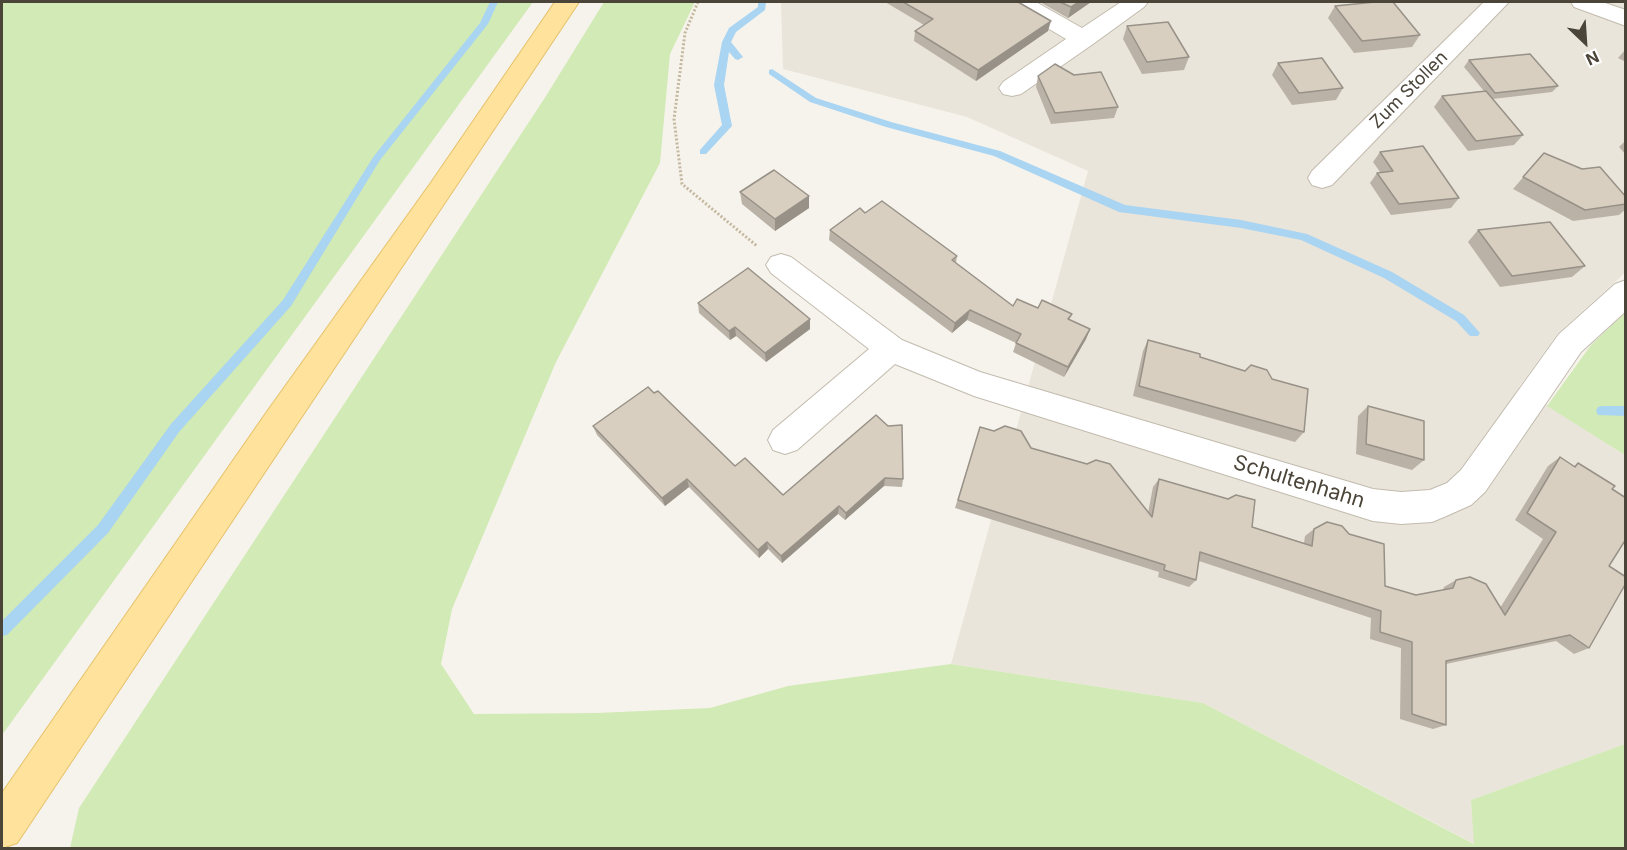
<!DOCTYPE html>
<style>
body{margin:0}
#map{position:relative;width:1627px;height:850px;overflow:hidden;background:#f6f3ec;font-family:Inter,sans-serif}
canvas{display:block}
.frame{position:absolute;inset:0;border:3px solid #4b4439;pointer-events:none}
.north{position:absolute;left:1555px;top:12px;width:60px;height:60px;-webkit-text-stroke:4px #fff;paint-order:stroke;rotate:155deg;font-size:16px;font-weight:700;line-height:24px;text-align:center;color:#4b4439}
.north::after{content:'';display:block;margin:auto;width:21px;height:27px;background:#4b4439;clip-path:polygon(50% 0,100% 100%,50% 72%,0 100%)}
</style>
<div id="map">
<canvas width="1627" height="850"></canvas>
<div class="frame"></div>
<div class="north">N</div>
</div>
<script>
const c = document.querySelector('canvas').getContext('2d');
c.lineJoin = 'round';
function paint(path, color) {
  c.fillStyle = color;
  c.fill(path, 'evenodd');
}
function shape(rows) {
  const path = new Path2D();
  for (const r of rows) {
    path.moveTo(r[0], r[1]);
    for (let i = 2; i < r.length; i += 2) path.lineTo(r[i], r[i + 1]);
  }
  return path;
}
function strokePath(path, color, width, dash) {
  c.strokeStyle = color;
  c.lineWidth = width;
  c.lineCap = dash ? 'butt' : 'round';
  c.setLineDash(dash || []);
  c.stroke(path);
}
function label(font, color, halo, rows, align = 'center') {
  c.font = font + ' Inter,sans-serif';
  c.lineWidth = 4.5;
  c.setLineDash([]);
  c.textBaseline = 'middle';
  c.strokeStyle = halo;
  c.fillStyle = color;
  for (const [text, x, y, turn = 0] of rows) {
    c.save();
    c.translate(x, y);
    c.rotate((+turn || 0) * Math.PI / 180);
    c.textAlign = isNaN(turn) ? turn : align;
    if (halo) c.strokeText(text, 0, 0);
    c.fillText(text, 0, 0);
    c.restore();
  }
}
paint(shape([
 [781,2,1625,2,1625,273,1559,332,1519,387,1625,455,1625,744,1471,800,1475,844,1203,703,951,664,1088,171,967,117,783,69]
]), '#eae5da');
paint(shape([
 [2,2,533,2,2,735],
 [604,2,695,2,670,54,660,163,556,362,452,609,441,664,474,714,597,713,710,708,788,686,951,664,1203,703,1474,844,1471,800,1625,744,1625,848,70,848,79,808,546,96],
 [1625,313,1625,455,1547,406,1591,345]
]), '#d2eab5');
paint(shape([
 [490,2,498,2,488,24,380,160,291,306,179,432,108,533,7,635,2,636,2,621,98,525,171,424,283,300,374,156,480,23,490,2],
 [758,2,766,2,765,10,736,32,731,42,743,57,738,60,735,59,729,52,724,85,732,126,706,154,700,154,700,150,722,125,714,85,722,42,729,28,758,7,758,2],
 [772,69,816,98,891,122,1000,151,1125,205,1241,220,1307,234,1392,272,1464,315,1480,333,1478,336,1470,336,1456,321,1384,278,1301,240,1241,228,1119,212,994,156,886,127,810,102,769,74,769,70,772,69],
 [1602,406,1626,406,1626,416,1598,415,1596,411,1598,407,1602,406]
]), '#a9d4f2');
const minor = shape([
 [1008,2,1036,2,1082,28,1121,2,1148,2,1144,7,1093,44,1021,94,1012,96,1003,94,999,88,1003,82,1066,39,1012,7,1008,2],
 [1484,2,1509,2,1332,185,1322,188,1312,185,1308,178,1312,171,1484,2],
 [1571,2,1602,2,1626,10,1626,26,1574,7,1571,2],
 [781,254,791,257,902,340,980,372,1373,489,1401,492,1430,490,1447,483,1461,470,1559,334,1615,284,1626,280,1626,311,1581,352,1485,492,1471,505,1444,517,1432,522,1401,524,1373,521,974,396,895,364,797,450,785,454,773,450,768,440,773,430,869,349,771,273,766,265,771,257,781,254]
]);
const primary = shape([
 [555,2,579,2,17,843,2,848,2,793,266,413,430,184,555,2]
]);
strokePath(minor, '#c2bbae', 2);
strokePath(primary, '#e6c16a', 2);
strokePath(shape([
 [698,2,685,33,674,119,682,184,757,246]
]), '#c4b79f', 3, [2, 2]);
paint(minor, '#fff');
paint(primary, '#ffe39c');
paint(shape([
 [885,2,1018,2,1048,31,976,81,914,41,915,31,924,25],
 [1040,2,1091,2,1068,18],
 [1335,6,1420,35,1412,47,1354,53,1328,18],
 [1127,26,1189,57,1184,70,1142,74,1123,39],
 [1626,49,1626,62,1618,58],
 [1469,60,1558,86,1552,92,1493,99,1523,135,1514,145,1468,151,1434,107,1442,96,1484,91,1464,67],
 [1278,63,1343,88,1336,100,1292,105,1272,75],
 [1038,76,1118,107,1114,118,1051,124,1036,87],
 [1626,140,1626,155,1619,147],
 [1380,152,1459,198,1451,208,1391,215,1370,183,1377,173,1380,172,1373,162],
 [1544,153,1626,197,1626,209,1619,215,1573,221,1513,189],
 [740,192,809,196,809,208,775,231,742,204],
 [865,213,957,256,956,263,1013,306,1038,308,1072,314,1069,320,1090,329,1086,339,1064,377,1013,352,1016,343,967,320,952,333,829,240,830,230],
 [1478,230,1585,266,1572,277,1500,287,1468,242],
 [698,303,810,319,810,329,766,362,736,336,730,340,699,313],
 [1148,340,1200,357,1304,432,1295,442,1133,396,1143,351],
 [1368,406,1424,460,1412,470,1356,454,1358,416],
 [876,415,903,479,902,487,884,486,845,520,838,514,782,563,768,549,759,558,689,487,665,506,597,435,593,426,735,466,783,495],
 [980,427,1031,448,1148,513,1153,487,1159,479,1252,527,1304,543,1305,536,1314,529,1385,586,1416,595,1443,590,1444,587,1456,580,1500,608,1543,539,1515,520,1548,466,1560,457,1574,466,1578,463,1612,489,1609,566,1589,648,1574,654,1556,641,1446,664,1446,725,1433,729,1400,719,1401,648,1370,639,1371,618,1199,561,1196,580,1189,587,1158,577,1159,572,955,508]
]), '#bab2a6');
paint(shape([
 [1079,2,1091,2,1068,18,1071,7],
 [1051,21,1048,31,976,81,978,70],
 [809,196,809,208,775,231,775,219],
 [970,310,967,320,952,333,955,323],
 [810,319,810,329,766,362,765,353],
 [735,327,736,336,730,340,729,331],
 [1090,329,1086,339,1064,377,1068,367],
 [885,478,884,486,845,520,846,513],
 [687,479,689,487,665,506,662,498],
 [839,506,838,514,782,563,781,556],
 [767,542,768,549,759,558,758,550]
]), '#979187');
const building = shape([
 [903,2,1018,2,1051,21,978,70,915,31,933,19,903,2],
 [1060,2,1079,2,1071,7,1060,2],
 [1375,2,1393,2,1420,35,1362,41,1335,6,1375,2],
 [1168,22,1189,57,1147,62,1127,26,1168,22],
 [1530,54,1558,86,1495,93,1469,60,1530,54],
 [1322,58,1343,88,1299,93,1278,63,1322,58],
 [1055,64,1074,75,1101,72,1118,107,1055,113,1038,76,1055,64],
 [1486,91,1523,135,1476,141,1442,96,1486,91],
 [1423,146,1459,198,1399,204,1377,173,1393,171,1380,152,1423,146],
 [1544,153,1582,169,1600,167,1626,197,1626,204,1585,210,1523,177,1544,153],
 [774,170,809,196,775,219,740,192,774,170],
 [882,201,957,256,952,260,1013,306,1017,299,1038,308,1042,300,1072,314,1068,319,1090,329,1068,367,1016,343,1021,334,970,310,955,323,830,230,860,208,865,213,882,201],
 [1550,222,1585,266,1512,276,1478,230,1550,222],
 [748,268,810,319,765,353,735,327,729,331,698,303,748,268],
 [1148,340,1200,354,1200,357,1245,371,1251,365,1267,370,1272,379,1308,389,1304,432,1139,386,1148,340],
 [648,387,654,393,658,391,735,466,745,458,783,495,876,415,888,426,902,425,903,479,885,478,846,513,839,506,781,556,767,542,758,550,687,479,662,498,593,426,648,387],
 [1368,406,1424,421,1424,460,1366,444,1368,406],
 [1005,426,1021,431,1031,448,1087,464,1096,460,1110,464,1152,517,1159,479,1228,499,1236,495,1255,500,1252,527,1312,546,1314,529,1327,522,1342,526,1349,534,1384,544,1385,586,1416,595,1453,588,1456,580,1470,577,1486,584,1505,615,1556,532,1527,513,1560,457,1575,467,1578,463,1615,486,1612,489,1626,498,1626,539,1609,566,1626,577,1626,583,1589,648,1570,635,1446,661,1446,725,1412,714,1412,642,1380,632,1381,611,1200,552,1196,580,1164,570,1165,565,958,500,980,427,994,431,1005,426]
]);
paint(building, '#d8cfc1');
strokePath(building, '#979187', 1.5);
label('18px', '#4b4439', '#fff', [
 ["Zum Stollen",1409,90,-45]
]);
label('21px', '#4b4439', '#fff', [
 ["Schultenhahn",1299,482,17]
]);
</script>
